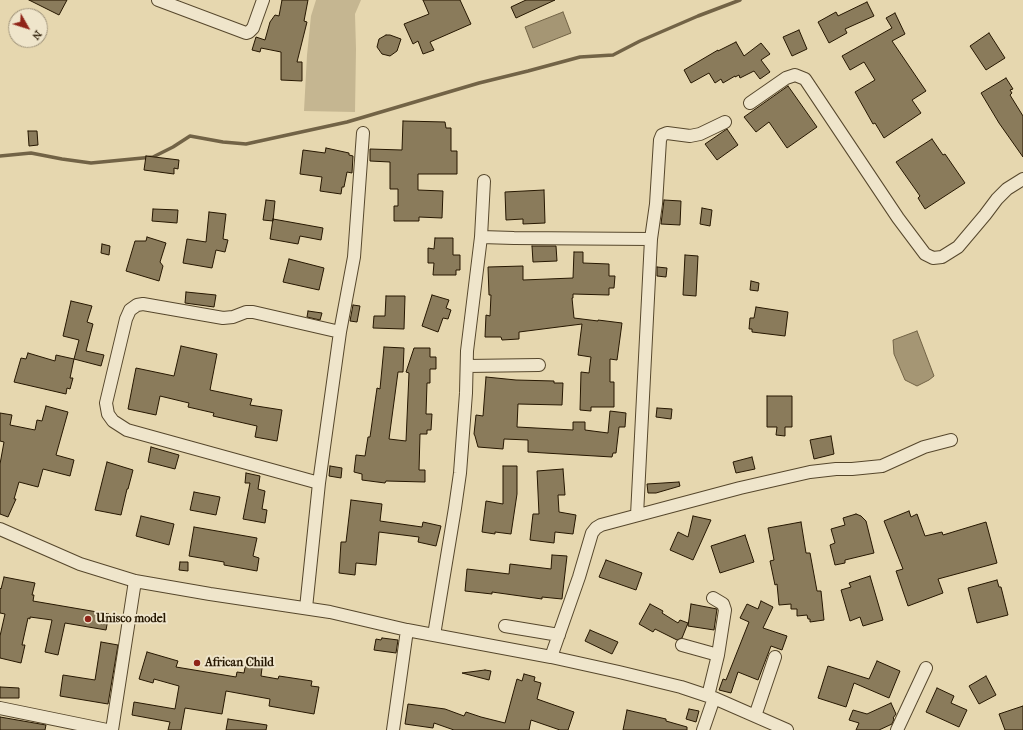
<!DOCTYPE html>
<style>
body{margin:0}
#map{position:relative;width:1023px;height:730px;overflow:hidden;background:#e6d7af;font-family:"IM FELL French Canon",serif}
canvas{display:block}
.north{position:absolute;left:8px;top:8px;width:40px;height:40px;box-sizing:border-box;background:#efe5cb;border:1px solid #9f937a;border-radius:50%;rotate:129deg;font-size:11px;font-weight:700;line-height:16px;text-align:center;color:#261701}
.north::after{content:'';display:block;margin:auto;width:14px;height:18px;background:#8f2418;clip-path:polygon(50% 0,100% 100%,50% 72%,0 100%)}
</style>
<div id="map">
<canvas width="1023" height="730"></canvas>
<div class="north">N</div>
</div>
<script>
const c = document.querySelector('canvas').getContext('2d');
c.lineJoin = 'round';
function paint(path, color) {
  c.fillStyle = color;
  c.fill(path, 'evenodd');
}
function shape(rows) {
  const path = new Path2D();
  for (const r of rows) {
    path.moveTo(r[0], r[1]);
    for (let i = 2; i < r.length; i += 2) path.lineTo(r[i], r[i + 1]);
  }
  return path;
}
function strokePath(path, color, width, dash) {
  c.strokeStyle = color;
  c.lineWidth = width;
  c.lineCap = dash ? 'butt' : 'round';
  c.setLineDash(dash || []);
  c.stroke(path);
}
function label(font, color, halo, rows, align = 'center') {
  c.font = font + ' "IM FELL French Canon",serif';
  c.lineWidth = 4;
  c.setLineDash([]);
  c.textBaseline = 'middle';
  c.strokeStyle = halo;
  c.fillStyle = color;
  for (const [text, x, y, turn = 0] of rows) {
    c.save();
    c.translate(x, y);
    c.rotate((+turn || 0) * Math.PI / 180);
    c.textAlign = isNaN(turn) ? turn : align;
    if (halo) c.strokeText(text, 0, 0);
    c.fillText(text, 0, 0);
    c.restore();
  }
}
paint(shape([
 [316,0,361,0,355,14,356,49,355,112,304,111,307,55,311,16]
]), '#c5b691');
const water = shape([
 [563,12,571,33,533,48,525,27,563,12],
 [917,331,934,376,929,380,917,386,905,380,894,354,893,340,917,331]
]);
paint(water, '#a59674');
strokePath(water, '#726346', 1);
strokePath(shape([
 [0,156,31,153,62,159,91,163,153,157,173,147,190,136,223,142,246,144,347,122,479,83,528,71,580,57,613,55,640,41,698,16,740,0]
]), '#726346', 3.5);
const building = shape([
 [29,0,67,0,59,15,29,0],
 [282,0,308,0,304,21,307,22,297,62,302,62,302,81,281,80,281,52,261,48,260,52,252,50,256,37,265,40,270,22,275,15,279,16,282,0],
 [423,0,460,0,471,24,430,42,434,50,423,54,418,41,413,44,404,24,429,14,423,0],
 [526,0,555,0,516,18,511,7,526,0],
 [867,2,874,16,845,29,847,33,829,43,818,22,836,12,838,16,867,2],
 [895,13,905,34,892,41,926,91,912,100,921,113,884,138,875,123,873,124,855,92,875,80,864,62,850,70,842,56,892,28,886,18,895,13],
 [799,30,807,49,792,56,783,37,799,30],
 [989,33,1005,58,986,70,970,46,989,33],
 [386,35,390,35,401,39,397,51,390,56,382,54,377,47,379,39,386,35],
 [736,42,744,56,761,43,770,54,761,60,770,72,760,79,754,71,740,78,739,75,735,77,735,76,723,83,721,79,715,83,709,73,691,83,684,70,718,50,718,51,736,42],
 [1006,78,1013,89,1010,90,1012,93,1010,95,1023,116,1023,157,999,123,981,93,1006,78],
 [788,86,817,127,787,148,769,122,756,132,744,117,788,86],
 [403,121,445,122,446,128,451,128,451,151,457,151,457,174,418,174,418,190,443,191,442,218,419,217,419,221,394,221,394,206,398,206,398,189,390,189,390,162,370,161,370,149,402,150,403,121],
 [727,129,738,145,717,160,705,144,727,129],
 [28,131,37,131,38,145,29,146,28,131],
 [932,139,943,155,945,154,965,183,925,209,918,198,920,196,896,162,932,139],
 [326,148,349,153,349,155,353,156,352,173,347,172,344,187,342,187,341,194,320,191,322,177,300,174,303,150,325,153,326,148],
 [146,156,179,160,178,169,174,168,174,174,144,170,146,156],
 [544,190,545,223,523,224,523,219,506,220,505,192,544,190],
 [266,200,275,201,273,221,263,220,266,200],
 [664,200,681,201,680,225,661,224,664,200],
 [702,208,712,210,710,226,700,224,702,208],
 [153,209,178,210,177,223,152,221,153,209],
 [209,212,226,214,223,239,228,240,225,252,216,250,212,268,183,263,187,239,206,242,209,212],
 [273,219,323,228,321,240,300,236,298,244,270,239,273,219],
 [147,237,166,243,160,262,163,266,159,281,126,271,135,241,146,241,147,237],
 [435,238,453,238,453,255,460,255,460,270,456,270,456,275,433,275,434,263,428,263,428,248,434,249,435,238],
 [102,244,110,246,109,255,101,253,102,244],
 [532,246,556,246,557,261,533,262,532,246],
 [574,252,583,252,583,263,609,264,609,276,615,276,614,288,609,288,609,295,573,294,573,298,572,298,574,318,598,321,598,320,622,323,617,360,610,359,610,382,614,382,614,407,591,407,591,411,580,410,581,372,589,373,591,357,578,355,582,324,519,332,519,339,502,340,501,337,485,337,486,315,490,316,491,295,489,295,488,267,523,266,523,280,573,278,574,252],
 [685,255,698,256,696,296,683,295,685,255],
 [289,259,324,268,319,290,283,282,289,259],
 [657,267,667,268,666,277,657,276,657,267],
 [751,281,759,283,758,291,750,290,751,281],
 [186,292,216,295,214,307,185,303,186,292],
 [432,295,449,300,446,308,451,310,448,319,443,318,438,332,422,326,432,295],
 [386,296,405,296,404,329,373,328,374,316,385,316,386,296],
 [71,301,92,306,87,322,93,324,86,351,104,355,101,366,74,359,79,340,63,336,71,301],
 [353,305,360,306,357,322,350,321,353,305],
 [756,307,788,312,785,336,752,332,752,329,749,329,750,318,754,318,756,307],
 [308,311,322,313,320,320,307,317,308,311],
 [181,346,217,354,210,390,252,399,250,405,282,410,277,441,255,437,257,426,213,416,214,413,188,407,189,403,160,396,156,415,128,409,136,368,174,376,181,346],
 [384,347,404,348,403,372,398,372,389,439,406,441,409,373,406,372,414,348,430,348,430,357,436,357,436,369,430,369,430,383,427,383,426,414,432,414,431,430,427,430,427,434,420,434,419,470,425,470,425,482,386,481,385,483,362,480,362,474,354,472,356,455,365,456,368,437,370,437,377,388,380,389,384,347],
 [28,353,55,361,56,355,74,359,70,378,73,378,70,389,67,388,66,394,14,382,21,358,26,359,28,353],
 [486,377,516,380,554,381,554,383,563,383,562,405,518,404,517,427,573,430,573,422,585,422,585,430,608,433,610,411,626,413,625,427,619,427,616,453,613,453,612,457,528,452,528,440,504,439,503,449,478,447,475,436,474,434,476,415,483,416,486,377],
 [767,396,792,396,792,427,785,427,785,436,776,435,777,427,767,427,767,396],
 [46,406,68,412,56,455,74,460,70,476,43,469,38,487,19,482,14,499,16,499,8,517,0,514,0,464,4,442,0,441,0,413,12,415,10,425,35,430,37,420,42,421,46,406],
 [657,408,672,409,671,419,656,417,657,408],
 [831,436,834,454,814,459,810,440,831,436],
 [151,447,179,455,175,469,148,462,151,447],
 [752,457,755,469,736,473,733,462,752,457],
 [107,462,133,470,128,489,127,489,121,515,95,510,107,462],
 [330,466,342,468,341,478,329,476,330,466],
 [503,466,517,466,517,494,511,534,495,532,495,534,482,532,486,501,503,504,503,466],
 [563,469,565,495,558,495,559,512,576,515,573,534,555,532,554,543,530,540,533,514,539,514,537,471,563,469],
 [246,473,260,476,258,489,265,491,262,509,267,510,265,523,243,519,250,483,245,483,246,473],
 [679,482,680,486,656,493,648,493,647,484,679,482],
 [194,492,220,497,216,515,190,510,194,492],
 [351,500,382,504,380,521,422,527,423,522,441,526,436,546,418,542,419,537,379,532,376,565,356,563,355,575,339,573,341,542,346,542,351,500],
 [909,511,911,517,917,514,925,536,942,532,943,535,986,522,997,563,938,579,943,593,908,606,896,571,903,569,884,521,909,511],
 [856,514,861,516,866,521,874,553,845,560,845,563,835,565,830,545,835,543,831,529,845,525,843,518,856,514],
 [141,516,174,524,169,545,136,536,141,516],
 [693,516,711,520,693,560,670,550,678,532,688,537,693,516],
 [801,522,806,553,810,553,817,591,821,591,824,620,810,622,810,619,808,619,807,615,797,616,797,609,791,609,791,604,779,605,777,584,775,585,770,561,774,560,768,528,801,522],
 [194,527,257,538,253,556,259,558,257,571,224,565,224,562,189,556,194,527],
 [745,535,754,562,720,573,711,546,745,535],
 [552,555,567,556,562,599,542,597,542,599,492,592,492,594,465,591,467,569,509,574,510,564,551,569,552,555],
 [606,560,642,573,636,590,599,577,606,560],
 [180,562,188,562,188,571,179,570,180,562],
 [870,576,883,620,863,626,860,617,850,621,841,590,851,587,849,583,870,576],
 [4,577,35,583,32,595,34,595,33,601,109,614,106,630,65,623,58,655,45,652,52,620,30,617,30,619,28,618,22,645,25,645,21,663,0,658,0,636,5,614,0,613,0,588,1,589,4,577],
 [997,580,999,587,1001,587,1008,615,977,623,968,588,997,580],
 [761,601,773,607,763,628,787,636,782,650,771,646,758,680,738,672,731,693,719,690,723,679,726,680,749,622,740,618,747,604,758,609,761,601],
 [650,604,663,611,662,613,678,623,680,620,688,623,682,638,677,640,655,629,653,632,639,624,650,604],
 [691,604,717,609,714,630,688,626,691,604],
 [590,630,618,642,612,654,585,641,590,630],
 [382,638,398,640,396,653,374,650,376,639,381,640,382,638],
 [101,642,118,645,108,704,60,696,63,675,95,680,101,642],
 [147,652,178,661,176,667,236,677,237,672,244,673,247,657,263,660,261,676,278,679,279,676,312,681,311,686,319,687,314,714,269,706,270,699,226,691,222,714,185,708,181,730,168,730,170,722,132,715,134,702,175,709,179,686,154,679,153,683,139,679,147,652],
 [877,661,900,671,889,698,854,683,846,707,818,698,828,666,869,679,877,661],
 [485,670,491,671,489,680,462,673,485,670],
 [524,674,535,677,534,681,541,683,537,699,574,712,568,730,560,730,531,720,529,730,454,730,434,723,433,728,405,724,408,704,445,709,464,716,466,712,481,717,505,723,517,679,522,681,524,674],
 [986,676,996,695,979,704,969,686,986,676],
 [0,687,19,688,19,698,0,698,0,687],
 [937,688,954,696,951,703,967,710,959,727,926,712,937,688],
 [891,703,896,714,893,718,894,719,892,724,879,730,856,730,859,723,849,720,853,710,867,714,891,703],
 [1023,706,1023,730,1005,730,999,714,1023,706],
 [689,709,699,711,696,722,686,719,689,709],
 [627,710,666,719,666,721,687,727,687,730,623,730,627,710],
 [0,717,46,725,45,730,0,730,0,717],
 [228,719,267,725,266,730,226,730,228,719]
]);
paint(building, '#8a7b5b');
strokePath(building, '#261701', 1);
const minor = shape([
 [158,0,246,33,249,32,253,28,263,0],
 [750,103,786,78,795,75,805,79,898,218,925,254,933,258,942,257,958,247,985,215,997,199,1007,189,1023,179],
 [481,237,514,238,651,239],
 [467,366,539,365],
 [319,483,127,430,113,421,108,414,106,403,126,319,130,310,137,305,143,304,223,318,233,317,246,312,253,312,340,332],
 [637,515,651,239,656,204,660,140,662,135,667,133,690,136,700,134,725,122],
 [0,529,80,564,135,581,210,594,330,612,407,630,551,657,619,672,681,687,714,698,787,730],
 [306,608,319,483,340,332,354,257,363,133],
 [505,626,559,635],
 [434,635,455,508,460,473,466,393,467,351,481,237,484,181],
 [682,645,718,655],
 [551,657,579,577,592,533,596,528,601,525,740,488,810,472,836,469,852,469,882,466,924,447,951,440],
 [708,696,718,655,725,610,723,604,713,598],
 [0,708,107,730],
 [755,716,775,657],
 [112,730,135,581],
 [393,730,407,630],
 [703,730,714,698],
 [897,730,926,668]
]);
strokePath(minor, '#56472c', 14);
strokePath(minor, '#efe5cb', 12);
for (const [x, y, r, color] of [
 [88,619,4,"#8f2418"],
 [197,663,4,"#8f2418"]
]) {
  const dot = new Path2D();
  dot.arc(x, y, r, 0, 2 * Math.PI);
  c.fillStyle = color;
  c.fill(dot);
  strokePath(dot, '#efe5cb', 1.5);
}
label('bold 12px', '#261701', '#efe5cb', [
 ["Unisco model",96,619],
 ["African Child",205,663]
], 'left');
</script>
